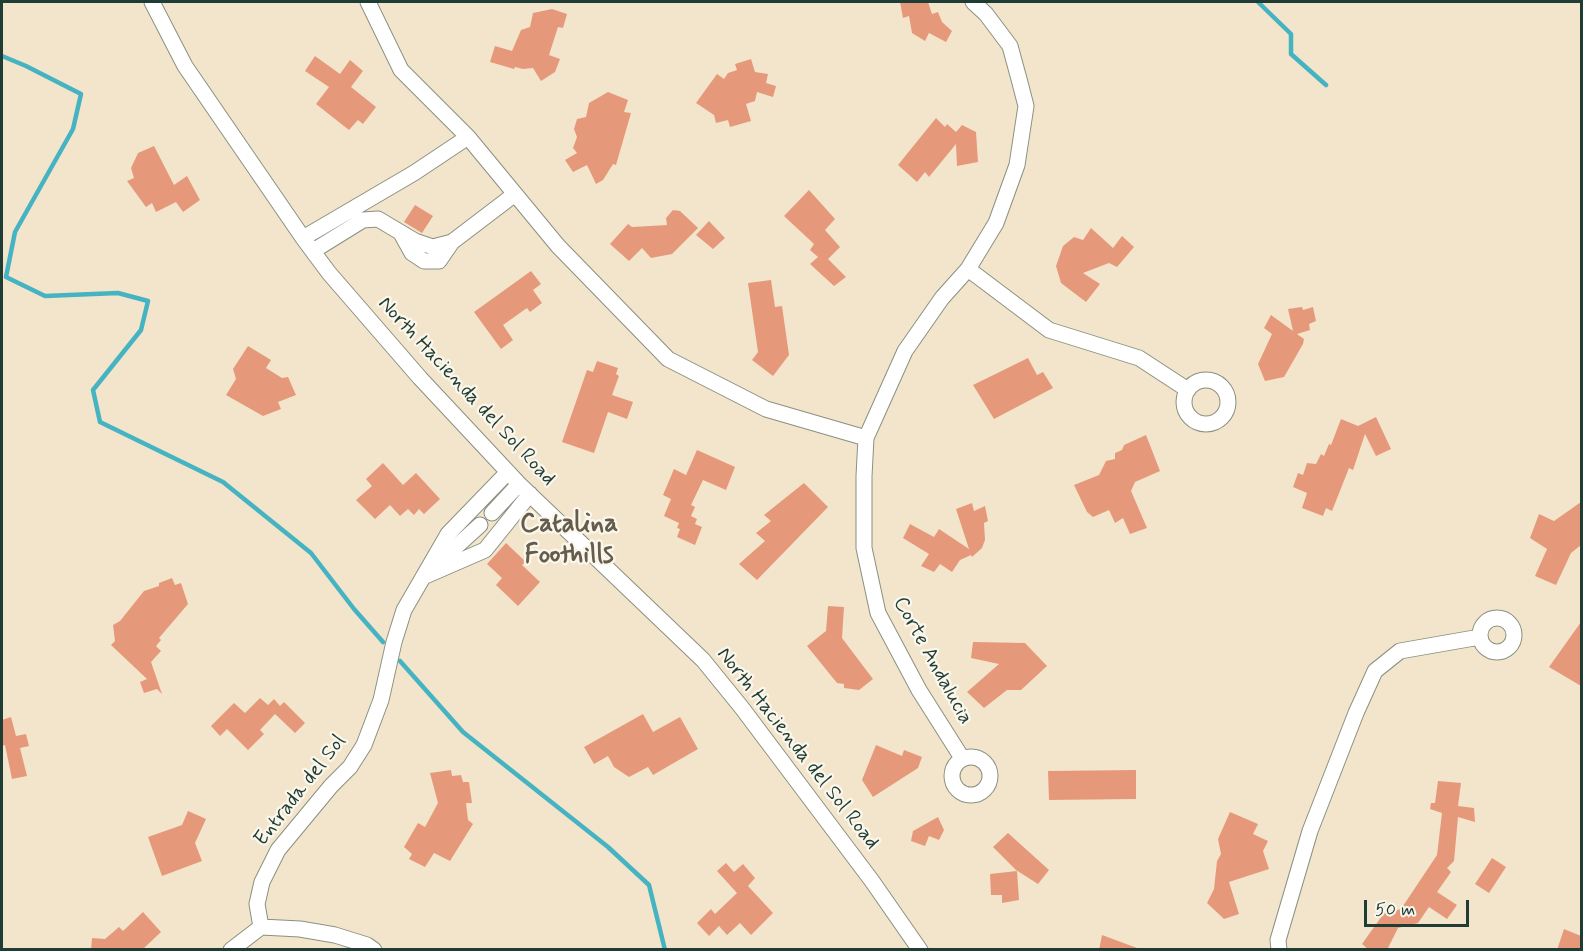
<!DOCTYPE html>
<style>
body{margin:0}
#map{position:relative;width:1583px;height:951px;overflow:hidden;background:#f3e5cb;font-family:Mynerve,sans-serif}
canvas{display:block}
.frame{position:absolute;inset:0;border:3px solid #1f3d34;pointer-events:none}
.scale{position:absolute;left:1364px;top:900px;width:105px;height:27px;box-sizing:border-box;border:3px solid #1f3d34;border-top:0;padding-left:8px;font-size:18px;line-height:21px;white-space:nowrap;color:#1f3d34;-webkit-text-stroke:4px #fbf7ec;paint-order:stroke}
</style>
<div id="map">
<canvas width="1583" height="951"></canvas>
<div class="frame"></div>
<div class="scale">50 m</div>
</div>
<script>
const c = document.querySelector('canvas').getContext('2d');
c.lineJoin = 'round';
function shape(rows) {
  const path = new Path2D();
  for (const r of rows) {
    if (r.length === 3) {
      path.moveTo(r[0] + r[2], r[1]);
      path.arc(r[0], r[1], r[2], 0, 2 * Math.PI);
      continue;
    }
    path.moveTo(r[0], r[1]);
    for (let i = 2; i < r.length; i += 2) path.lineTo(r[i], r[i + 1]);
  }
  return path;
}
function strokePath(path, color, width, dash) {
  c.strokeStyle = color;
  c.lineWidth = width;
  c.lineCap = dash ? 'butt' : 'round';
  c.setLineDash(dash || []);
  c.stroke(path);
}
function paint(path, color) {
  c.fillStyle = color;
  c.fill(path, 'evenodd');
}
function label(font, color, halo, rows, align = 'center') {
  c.font = font + ' Mynerve,sans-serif';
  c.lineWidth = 4.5;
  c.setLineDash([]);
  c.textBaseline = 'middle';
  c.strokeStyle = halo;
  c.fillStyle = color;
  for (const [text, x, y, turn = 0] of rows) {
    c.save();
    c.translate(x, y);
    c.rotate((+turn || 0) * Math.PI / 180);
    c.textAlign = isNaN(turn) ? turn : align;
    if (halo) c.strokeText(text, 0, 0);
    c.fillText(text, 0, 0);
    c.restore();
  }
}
strokePath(shape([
 [1258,2,1291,34,1291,54,1326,85],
 [2,56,26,66,81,94,73,129,15,232,6,277,45,296,118,293,148,301,141,330,93,390,100,422,223,482,311,553,354,609,383,642],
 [400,661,463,732,608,847,649,885,665,950]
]), '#46b3c2', 4.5);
paint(shape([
 [900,2,928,2,932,14,938,12,942,22,952,31,946,42,929,33,925,41,912,33,909,16,903,18],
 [552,9,567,14,563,28,558,27,549,55,560,59,555,72,541,81,533,68,523,69,515,67,514,69,490,62,495,46,512,51,521,30,530,27,533,13],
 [315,56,340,74,350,60,363,71,351,87,376,107,363,124,358,120,349,130,316,104,329,87,305,71],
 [751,59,755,72,768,74,766,83,776,86,773,97,757,92,755,101,746,104,751,121,730,127,728,120,716,123,714,115,696,103,717,74,724,79,728,73,737,70,735,64],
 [608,92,628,100,624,112,631,113,616,165,613,164,603,180,596,184,587,165,573,172,565,160,577,153,573,148,577,137,574,129,577,119,586,117,589,103],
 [936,118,945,127,947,124,956,132,962,125,976,132,978,162,957,166,956,144,929,177,925,172,917,182,898,165],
 [154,146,174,185,187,176,200,200,183,212,176,202,156,212,152,203,146,207,127,181,134,178,131,168,138,153],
 [809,190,835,219,825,230,840,247,828,259,846,277,834,286,810,264,818,257,810,250,814,244,784,216],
 [415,205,433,216,422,233,404,222],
 [673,210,680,211,698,228,672,254,651,258,642,248,629,261,610,244,628,224,632,227,667,225,666,218],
 [709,221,725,238,713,249,696,235],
 [1091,228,1113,248,1122,236,1134,247,1117,267,1109,263,1083,273,1100,284,1086,302,1061,283,1056,266,1063,246,1074,237,1083,240],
 [531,271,541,284,533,290,542,303,530,312,527,308,503,325,513,340,501,349,474,312],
 [771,280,775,307,782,306,789,355,773,376,752,360,758,352,748,283],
 [1302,307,1303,310,1313,307,1316,321,1309,324,1310,330,1297,334,1304,339,1303,344,1284,377,1265,381,1258,364,1272,334,1264,328,1271,315,1293,331,1288,309],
 [248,346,271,360,266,368,282,378,288,377,296,395,278,402,281,409,263,416,226,395,236,379,233,369],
 [1028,358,1037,375,1043,372,1053,388,994,419,973,385],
 [597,361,618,368,616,374,619,376,612,395,633,402,627,419,608,412,594,453,562,442,587,370,593,372],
 [1376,417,1391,449,1376,456,1365,434,1353,470,1349,468,1332,511,1326,508,1323,516,1302,508,1307,493,1293,487,1298,473,1303,475,1307,463,1316,464,1321,454,1324,456,1329,444,1331,445,1341,419,1358,426],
 [1146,435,1160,471,1135,482,1131,491,1147,528,1130,534,1123,518,1115,523,1109,510,1093,517,1087,512,1074,485,1099,475,1106,461,1115,459,1115,453,1122,450,1124,445],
 [697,450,735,467,726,490,703,480,691,505,695,507,691,516,697,519,695,524,702,527,695,545,677,537,680,529,677,528,679,523,664,516,671,499,663,495,674,469,686,475],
 [383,463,403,485,416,473,440,499,424,514,419,509,414,515,408,509,400,516,390,505,375,519,356,500,372,486,366,479],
 [804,483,828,507,757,580,739,564,765,541,756,533,771,521,764,515],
 [1581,502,1581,545,1571,553,1556,585,1535,576,1547,549,1530,538,1539,514,1554,521],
 [972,503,974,511,985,506,988,521,984,523,985,540,982,548,972,557,971,555,960,560,952,572,940,564,934,572,921,566,929,554,903,538,910,524,934,537,939,529,969,549,956,509],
 [506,543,526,562,522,565,540,582,518,606,496,585,502,578,487,564],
 [172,578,175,585,181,583,188,604,159,638,161,640,156,646,161,651,151,662,162,694,157,689,144,693,140,682,147,679,111,645,115,641,113,625,120,621,144,591,159,586,159,583],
 [828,606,844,607,842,638,873,679,859,690,844,688,844,684,837,683,807,646,826,631],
 [1581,622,1581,686,1549,667],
 [973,642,1025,643,1047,666,1021,690,1007,690,984,708,967,692,999,664,971,658],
 [260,698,268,705,274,699,280,706,284,702,305,723,295,733,275,714,260,730,264,734,248,750,227,729,220,736,211,726,234,703,245,713],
 [643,714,653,732,680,717,698,749,653,775,648,767,629,777,614,767,608,756,594,764,584,747],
 [11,717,16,736,26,734,29,746,20,748,27,776,12,779,5,745,2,746,2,720],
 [876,745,902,756,904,750,922,757,918,768,873,797,862,780],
 [451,770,452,776,461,775,463,782,469,782,472,803,466,803,468,820,473,824,450,861,434,853,425,867,409,859,412,854,404,847,418,823,425,827,438,803,430,773],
 [1136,770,1136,799,1049,800,1048,771],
 [1438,781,1461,783,1458,806,1474,808,1475,822,1458,817,1454,861,1447,868,1451,872,1437,892,1457,905,1447,919,1429,907,1418,923,1398,928,1387,950,1369,950,1362,944,1384,913,1401,909,1437,855,1442,813,1430,809,1431,803,1435,803],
 [188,811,206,819,195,843,202,861,162,876,148,837,182,825],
 [1230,812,1258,824,1253,834,1268,841,1263,851,1269,869,1229,882,1239,914,1224,919,1207,903,1214,889,1217,861,1221,854,1218,839],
 [938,817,944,830,939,840,929,836,925,846,911,841,913,831],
 [1008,833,1049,870,1038,884,1016,870,993,847],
 [1492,858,1506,867,1489,893,1475,884],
 [726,863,734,872,743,864,755,878,748,886,773,913,751,935,740,923,727,935,719,926,709,936,697,923,711,909,715,914,737,893,717,871],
 [1017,871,1019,900,1002,903,1002,895,991,895,990,874],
 [143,912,161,932,142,950,91,950,92,938,105,939,119,927,123,931],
 [1564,929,1581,936,1581,950,1557,950],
 [1102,935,1137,948,1136,950,1099,950]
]), '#e6997a');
const minor = shape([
 [152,2,185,66,303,238,329,273,420,378,521,486,703,660,742,708,872,881,920,950],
 [368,2,401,70,468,137,558,246,668,359,766,409,866,438],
 [402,235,412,253,424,261,439,261,452,242,515,194],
 [303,238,414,173,468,137],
 [313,251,363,220,378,219,415,241,433,247,452,242],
 [968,269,1049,330,1139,358,1188,390],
 [1206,402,22],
 [492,513,519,484],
 [435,566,480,525],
 [423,577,485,550,530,494],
 [1497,635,17],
 [971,776,19],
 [962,758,919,690,878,613,864,548,864,476,866,438,905,351,942,298,968,269,996,223,1017,165,1026,106,1019,79,1010,46,986,14,973,2],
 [261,927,257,904,262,882,278,850,331,786,350,767,364,745,381,700,394,642,404,610,448,534,508,472],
 [231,950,261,927,300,929,335,935,367,945,374,950],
 [1279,950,1278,940,1310,831,1356,713,1375,671,1400,651,1480,637]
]);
strokePath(minor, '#899180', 17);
strokePath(minor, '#fff', 15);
label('21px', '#1f3d34', '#fbf7ec', [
 ["North Hacienda del Sol Road",466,392,47],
 ["Corte Andalucia",932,661,61],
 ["North Hacienda del Sol Road",797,749,52],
 ["Entrada del Sol",301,791,-52]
]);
label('bold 27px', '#655d4c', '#fbf7ec', [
 ["Catalina",569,525],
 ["Foothills",569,556]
]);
</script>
